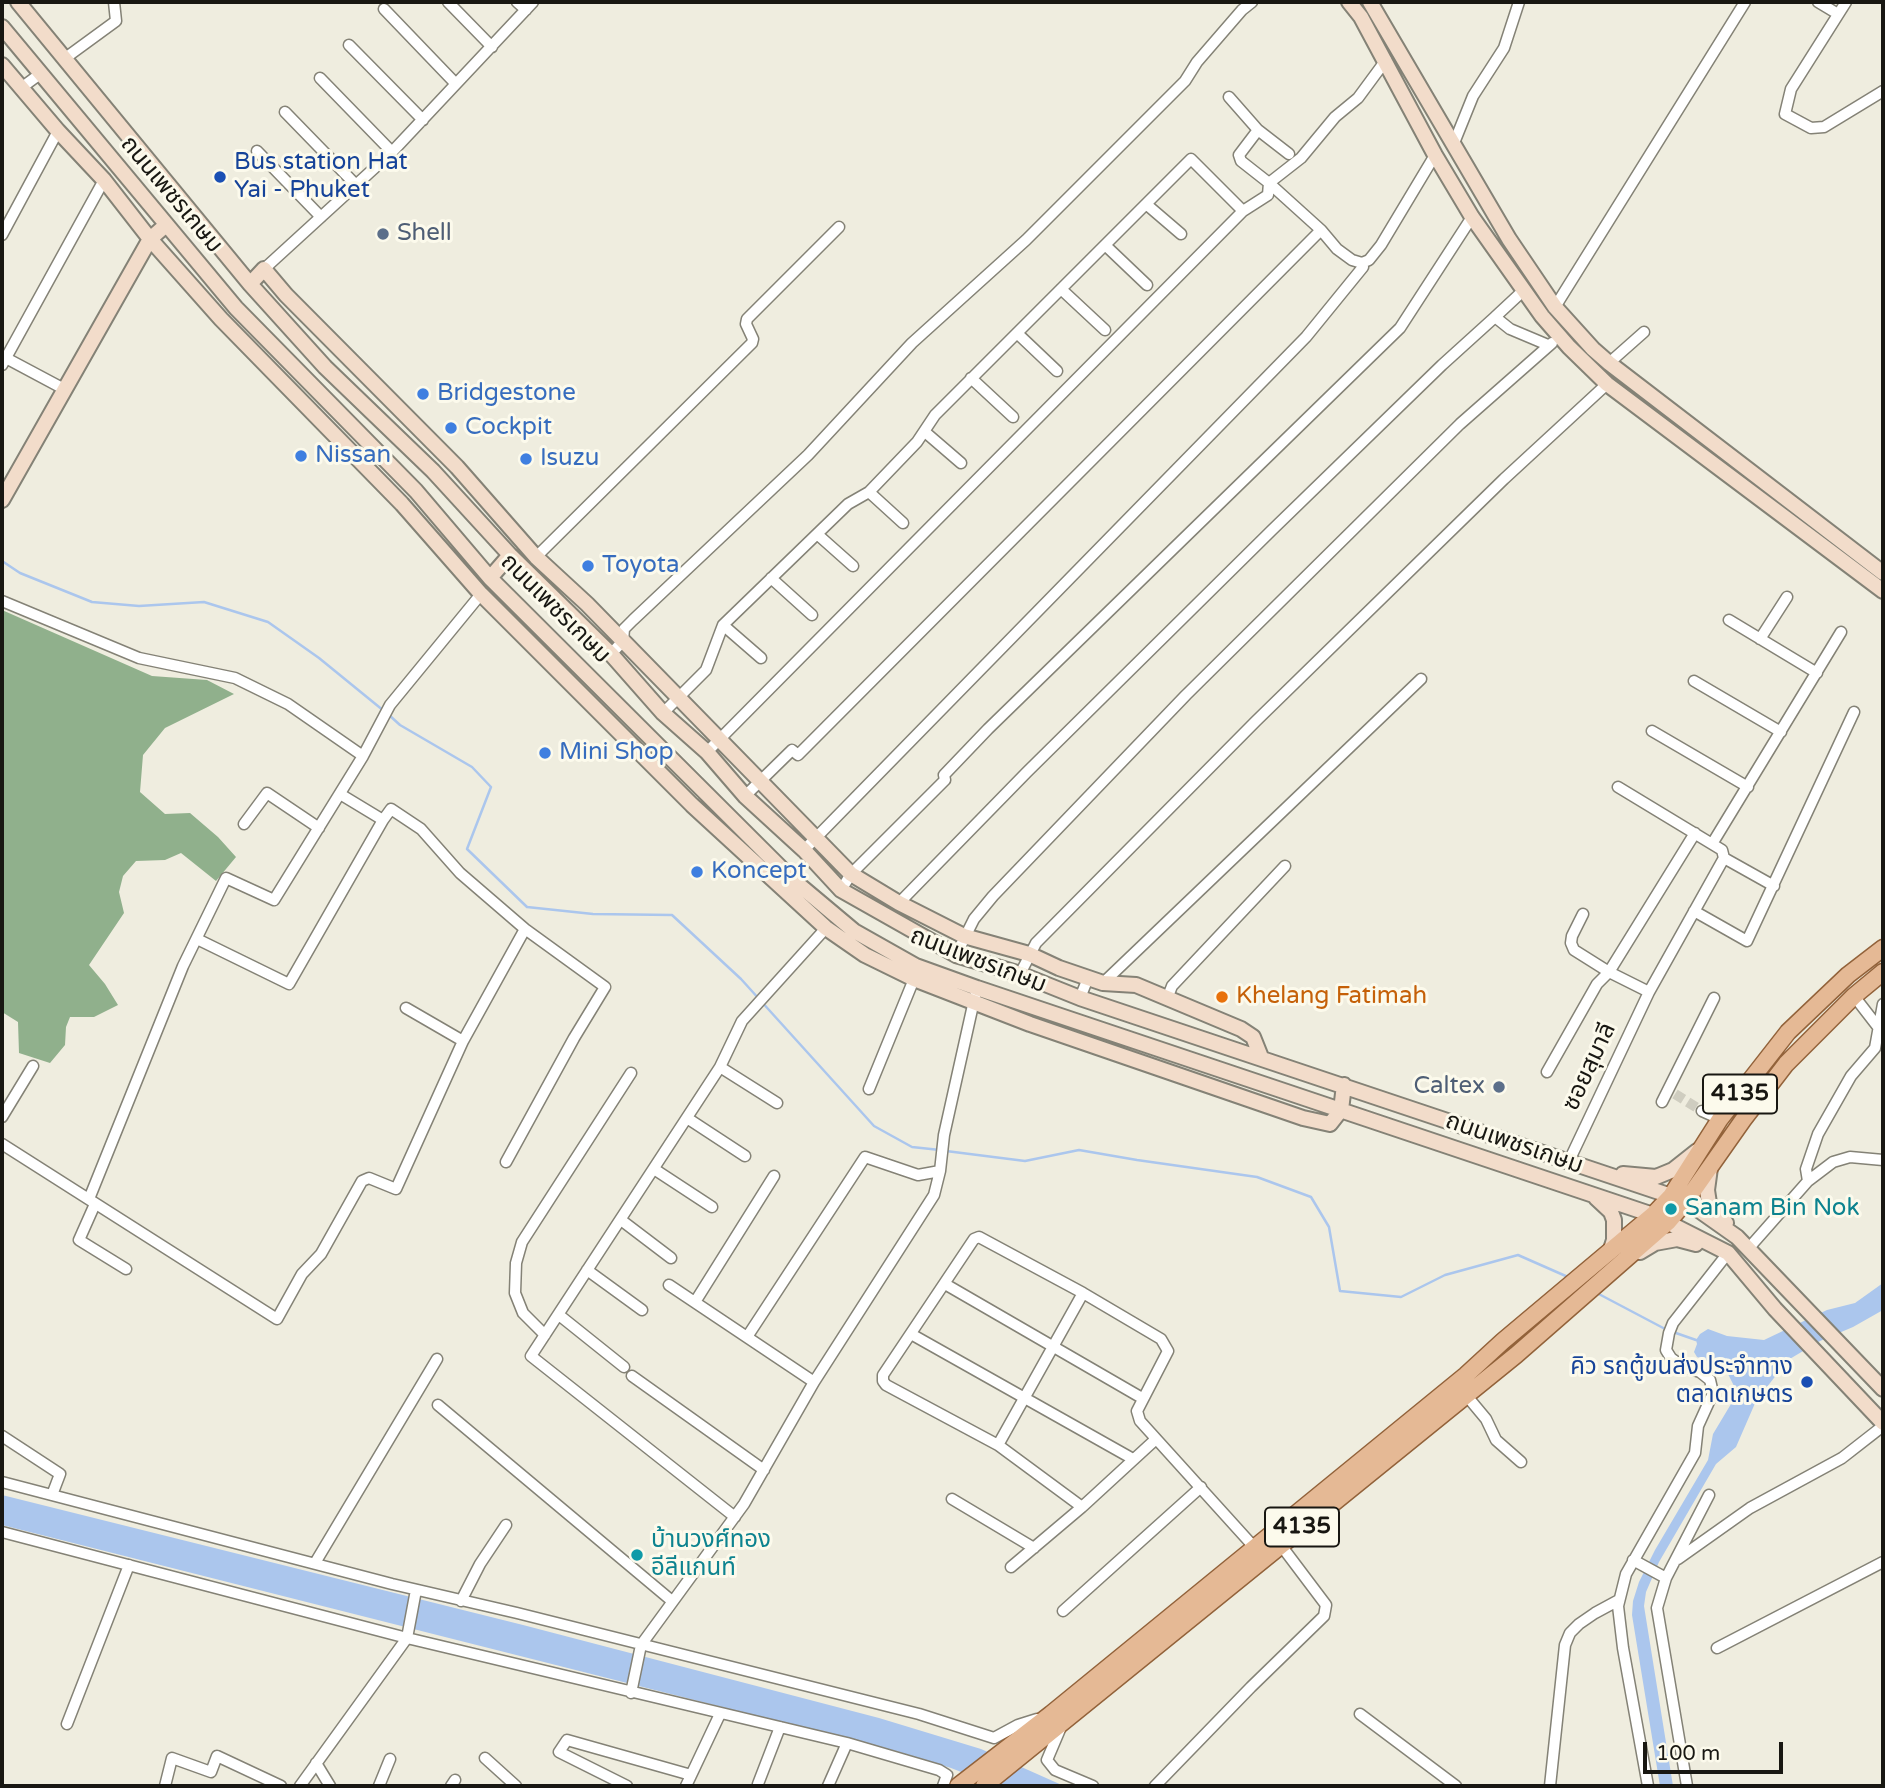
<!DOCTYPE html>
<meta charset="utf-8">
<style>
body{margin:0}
#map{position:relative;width:1885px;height:1788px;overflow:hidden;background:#efeddf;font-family:"Varela Round",sans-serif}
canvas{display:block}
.frame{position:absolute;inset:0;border:4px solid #181712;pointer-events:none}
.scale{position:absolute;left:1643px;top:1742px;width:140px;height:32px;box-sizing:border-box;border:4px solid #181712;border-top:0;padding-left:9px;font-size:21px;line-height:24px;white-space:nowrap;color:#181712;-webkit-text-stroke:5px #fcfaec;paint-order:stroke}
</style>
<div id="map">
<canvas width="1885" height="1788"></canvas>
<div class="frame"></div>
<div class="scale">100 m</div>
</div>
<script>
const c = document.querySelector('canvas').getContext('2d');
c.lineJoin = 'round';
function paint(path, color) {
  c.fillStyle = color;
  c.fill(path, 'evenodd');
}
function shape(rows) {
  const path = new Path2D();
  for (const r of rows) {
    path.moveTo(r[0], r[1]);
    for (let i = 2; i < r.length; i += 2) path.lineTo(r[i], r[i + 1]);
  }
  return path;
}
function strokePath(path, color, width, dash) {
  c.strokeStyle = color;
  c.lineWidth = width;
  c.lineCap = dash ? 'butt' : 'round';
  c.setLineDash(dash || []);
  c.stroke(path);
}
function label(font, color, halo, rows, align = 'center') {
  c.font = font + ' "Varela Round","Noto Sans Thai",sans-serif';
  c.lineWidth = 6;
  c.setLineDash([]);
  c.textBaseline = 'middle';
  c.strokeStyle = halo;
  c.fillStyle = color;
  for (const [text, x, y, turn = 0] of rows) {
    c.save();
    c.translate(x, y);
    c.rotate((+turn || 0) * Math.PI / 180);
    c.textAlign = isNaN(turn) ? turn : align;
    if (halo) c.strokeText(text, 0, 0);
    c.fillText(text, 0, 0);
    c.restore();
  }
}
paint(shape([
 [2,610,152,676,207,680,234,694,165,728,143,755,140,792,165,814,190,813,218,837,236,857,216,881,181,853,165,860,136,861,123,876,119,892,124,913,89,965,105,984,118,1005,94,1017,70,1017,66,1027,65,1045,50,1063,19,1053,18,1022,2,1012]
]), '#90b08c');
paint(shape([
 [1883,1283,1883,1310,1853,1327,1820,1341,1788,1360,1756,1401,1736,1447,1716,1464,1659,1562,1646,1592,1644,1606,1673,1786,1660,1786,1632,1615,1633,1601,1639,1582,1655,1550,1708,1460,1713,1434,1734,1399,1735,1388,1725,1368,1697,1357,1694,1352,1697,1344,1696,1340,1700,1334,1708,1329,1727,1336,1764,1340,1827,1310,1855,1303],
 [2,1495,523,1625,879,1718,981,1749,1064,1786,997,1786,951,1768,896,1751,2,1525]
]), '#abc6ed');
strokePath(shape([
 [2,561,20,573,92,602,139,606,204,602,268,622,319,658,384,711],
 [389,715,400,725,472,767,491,787,467,849,527,907,593,914,672,915,741,979,874,1126,912,1147,940,1150],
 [946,1151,1025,1161,1079,1150,1137,1160,1257,1177,1311,1197,1329,1227,1340,1291,1401,1297,1445,1275,1518,1255,1568,1277],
 [1595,1292,1667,1330],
 [1673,1332,1696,1340]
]), '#abc6ed', 2.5);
strokePath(shape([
 [1675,1094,1702,1111]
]), '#cfcdc0', 10, [10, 5]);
const street = shape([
 [448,2,492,47],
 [517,2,526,10],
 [1818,2,1838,14],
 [1846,2,1791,89,1785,114,1811,128,1824,127,1883,91],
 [384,9,456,84],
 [349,45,423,120],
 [64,59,116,21,114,2],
 [320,78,392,152],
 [21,88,40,74],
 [1229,97,1258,130,1289,154],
 [285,112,356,185],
 [1258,130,1239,155,1241,161,1269,183,1301,158,1335,117,1358,98,1386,60],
 [1454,143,1473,96,1504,48,1519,2],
 [257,151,321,217],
 [1146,204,1181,234],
 [2,235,58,131],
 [1105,245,1147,285],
 [264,269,392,152,533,2],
 [1061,289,1105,330],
 [1555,307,1745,2],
 [1495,317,1524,290],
 [1017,333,1057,371],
 [2,356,64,389],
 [1609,363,1644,332],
 [2,365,104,180],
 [971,378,1013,417],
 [925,432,961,463],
 [869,492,903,523],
 [817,534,853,566],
 [536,557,752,343,753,339,746,324,747,319,839,227],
 [771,578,812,615],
 [2,601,139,658,235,678,288,704,363,756],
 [1729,620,1817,673],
 [723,625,761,658],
 [1760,639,1787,597],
 [611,654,623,641,624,629,633,620,808,455,912,343,1026,240,1185,81,1197,62,1242,10,1252,2],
 [1694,681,1781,732],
 [663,713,706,670,723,625,848,504,869,492,917,442,935,415,1191,159,1243,211],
 [1652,731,1748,787],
 [707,752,1243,211,1268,195,1269,183,1321,230,1337,249,1352,260,1362,263,1369,260,1381,245,1435,155],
 [340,794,383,820,391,809,421,829,460,873,525,929,605,987,574,1038,506,1162],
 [745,796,792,750,798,755,1321,230],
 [244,824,267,793,319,828],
 [1712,844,1841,632],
 [804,850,1306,337,1363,267,1362,263],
 [1724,858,1774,886],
 [841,890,851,874,945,780,944,775,988,729,1400,328,1472,217],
 [899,903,1027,772,1271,531,1442,365,1495,317,1510,329,1548,345],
 [1694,911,1747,941,1854,712],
 [1583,914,1572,936,1571,943,1574,950,1609,972,1649,992],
 [197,939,289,984,383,820],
 [956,955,974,919,993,896,1186,695,1460,424,1552,343],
 [1020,974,1036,943,1256,721,1504,479,1607,384],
 [1103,983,1421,679],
 [1854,996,1878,1027],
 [1080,998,1088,978],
 [1167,999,1172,986,1285,866],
 [406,1008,463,1041],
 [720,1067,777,1103],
 [1547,1072,1597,984,1609,972,1695,833],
 [869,1089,914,979],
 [1662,1102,1714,998],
 [1702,1111,1720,1119],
 [2,1117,33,1066],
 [687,1118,745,1156],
 [2,1144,277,1319,302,1274,321,1254,362,1181,369,1178,396,1189,463,1041,525,929],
 [1569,1161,1649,992,1724,858,1722,850,1618,787],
 [654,1169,712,1207],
 [1808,1181,1806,1169,1818,1134,1851,1076,1875,1048,1883,1004],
 [89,1199,183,966,226,878,274,900,363,756,390,705,481,594],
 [95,1204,79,1240,126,1269],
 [621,1220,671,1258],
 [1748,1249,1808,1181,1833,1162,1850,1157,1883,1160],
 [587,1270,642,1310],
 [945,1284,1142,1398],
 [669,1285,814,1382],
 [695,1302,774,1176],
 [559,1315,624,1367],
 [911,1334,1133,1459],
 [545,1335,523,1313,515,1293,516,1263,522,1242,631,1073],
 [747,1337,865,1157,918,1175,940,1171],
 [632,1376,764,1470],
 [1466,1395,1486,1419,1496,1440,1521,1462],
 [438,1405,672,1601],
 [2,1436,60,1474,52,1495],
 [1156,1439,1082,1507,998,1445,886,1385,883,1381,883,1375,974,1239,979,1237,1083,1293,1161,1339,1168,1351,1137,1411,1140,1421,1254,1547],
 [998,1445,1083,1293],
 [2,1482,392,1584,517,1613,919,1714,994,1738,1018,1725,1037,1719],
 [952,1499,1034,1548],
 [735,1517,531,1356,720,1067,742,1021,826,928],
 [2,1532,407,1638,847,1743,939,1770,947,1775,943,1786],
 [1678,1559,1750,1508,1842,1458,1883,1426],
 [1633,1560,1666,1578],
 [315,1563,437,1359],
 [1011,1567,1082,1507],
 [461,1601,480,1564,506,1525],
 [1063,1611,1201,1487],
 [1717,1648,1883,1562],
 [631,1693,641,1645,744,1504,814,1382,934,1195,940,1171,944,1135,975,996],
 [1360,1714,1456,1786],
 [67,1724,129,1565],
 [1061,1727,1047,1760,1055,1770,1093,1786],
 [485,1758,516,1786],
 [316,1763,330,1786],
 [758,1784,780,1727],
 [165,1786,172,1758,211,1772,217,1756,281,1786],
 [300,1786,407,1638,416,1590],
 [379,1786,390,1759],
 [451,1786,455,1780],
 [627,1786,559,1752,567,1740,691,1775],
 [686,1786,720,1714],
 [828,1786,847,1743],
 [1155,1786,1251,1687,1324,1616,1326,1605,1323,1601,1280,1544],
 [1550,1786,1565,1645,1570,1633,1579,1624,1595,1613,1619,1600],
 [1648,1786,1623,1648,1618,1606,1626,1574,1695,1453,1698,1426,1713,1393,1710,1380,1700,1372,1682,1366,1671,1358,1666,1350,1669,1333,1673,1323,1728,1253],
 [1687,1786,1657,1608,1666,1578,1709,1495]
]);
const secondary = shape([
 [18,2,250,284,325,367,433,471,510,555,611,654,663,713,707,752,745,796,804,850,841,890,956,955,1020,974,1080,998,1686,1201,1737,1237,1883,1389],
 [1349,2,1361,17,1435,155,1472,217,1542,316,1569,347,1607,384,1883,591],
 [1370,2,1509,239,1555,307,1593,349,1609,363,1883,573],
 [2,27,236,308,416,491,490,578,792,879,854,931,916,966,977,988,1653,1215,1728,1253,1775,1309,1883,1423],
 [2,65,58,131,104,180,150,239,221,319,402,504,481,594,692,805,826,928,865,955,914,979,1030,1024,1303,1118,1330,1124,1341,1110,1344,1085],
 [250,284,264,269,286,295,457,467,536,557,587,604,851,874,899,903,964,936,1029,954,1059,968,1103,983,1136,985,1241,1029,1253,1037,1261,1057],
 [2,500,150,239,166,225],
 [490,578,510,555],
 [1710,1168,1707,1190,1709,1203,1726,1223],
 [1623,1174,1656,1177,1673,1170,1697,1151],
 [1596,1198,1611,1212,1614,1220,1614,1240,1610,1252],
 [1640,1252,1655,1243,1677,1239,1696,1244]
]);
const primary = shape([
 [958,1786,1051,1714,1466,1375,1503,1341,1653,1215,1671,1196,1720,1119,1788,1032,1848,975,1883,948],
 [984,1786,1516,1355,1668,1222,1686,1201,1743,1120,1786,1064,1854,996,1883,972]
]);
strokePath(street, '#848276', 13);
strokePath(secondary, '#848276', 18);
strokePath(primary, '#92623a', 19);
strokePath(street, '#fff', 10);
strokePath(secondary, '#f2dcca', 14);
strokePath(primary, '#e5b995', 16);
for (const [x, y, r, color] of [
 [220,177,7,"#1a4fb4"],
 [383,234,7,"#5c6f8a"],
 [423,394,7,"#3f7fe0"],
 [451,428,7,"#3f7fe0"],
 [301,456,7,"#3f7fe0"],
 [526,459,7,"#3f7fe0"],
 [588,566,7,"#3f7fe0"],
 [545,753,7,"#3f7fe0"],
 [697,872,7,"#3f7fe0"],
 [1222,997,7,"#e8710a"],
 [1499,1087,7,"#5c6f8a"],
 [1671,1209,7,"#0f9aa8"],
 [1807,1382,7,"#1a4fb4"],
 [637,1555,7,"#0f9aa8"]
]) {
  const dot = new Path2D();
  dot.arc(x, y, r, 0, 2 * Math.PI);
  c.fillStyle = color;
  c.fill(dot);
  strokePath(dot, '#fcfaec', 2.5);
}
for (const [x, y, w] of [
 [1740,1094,74],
 [1302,1527,74]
]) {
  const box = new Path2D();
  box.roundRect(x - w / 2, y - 19.5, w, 39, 5);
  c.fillStyle = '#fcfaec';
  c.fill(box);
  strokePath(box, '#181712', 2);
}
label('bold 23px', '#181712', null, [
 ["4135",1740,1094],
 ["4135",1302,1527]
]);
label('24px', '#164399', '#fcfaec', [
 ["Bus station Hat",234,163],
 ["Yai - Phuket",234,191],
 ["คิว รถตู้ขนส่งประจำทาง",1793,1368,"right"],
 ["ตลาดเกษตร",1793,1396,"right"]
], 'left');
label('24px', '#181712', '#fcfaec', [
 ["ถนนเพชรเกษม",171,195,50],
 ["ถนนเพชรเกษม",555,609,45],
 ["ถนนเพชรเกษม",978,961,21],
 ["ซอยสุมาลี",1590,1067,-65],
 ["ถนนเพชรเกษม",1514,1144,19]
]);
label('24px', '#4e5e75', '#fcfaec', [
 ["Shell",397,234],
 ["Caltex",1485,1087,"right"]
], 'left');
label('24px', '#366cbe', '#fcfaec', [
 ["Bridgestone",437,394],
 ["Cockpit",465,428],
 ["Nissan",315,456],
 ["Isuzu",540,459],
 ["Toyota",602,566],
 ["Mini Shop",559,753],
 ["Koncept",711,872]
], 'left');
label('24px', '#c56008', '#fcfaec', [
 ["Khelang Fatimah",1236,997]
], 'left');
label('24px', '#0d838f', '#fcfaec', [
 ["Sanam Bin Nok",1685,1209],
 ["บ้านวงศ์ทอง",651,1541],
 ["อีลีแกนท์",651,1569]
], 'left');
</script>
